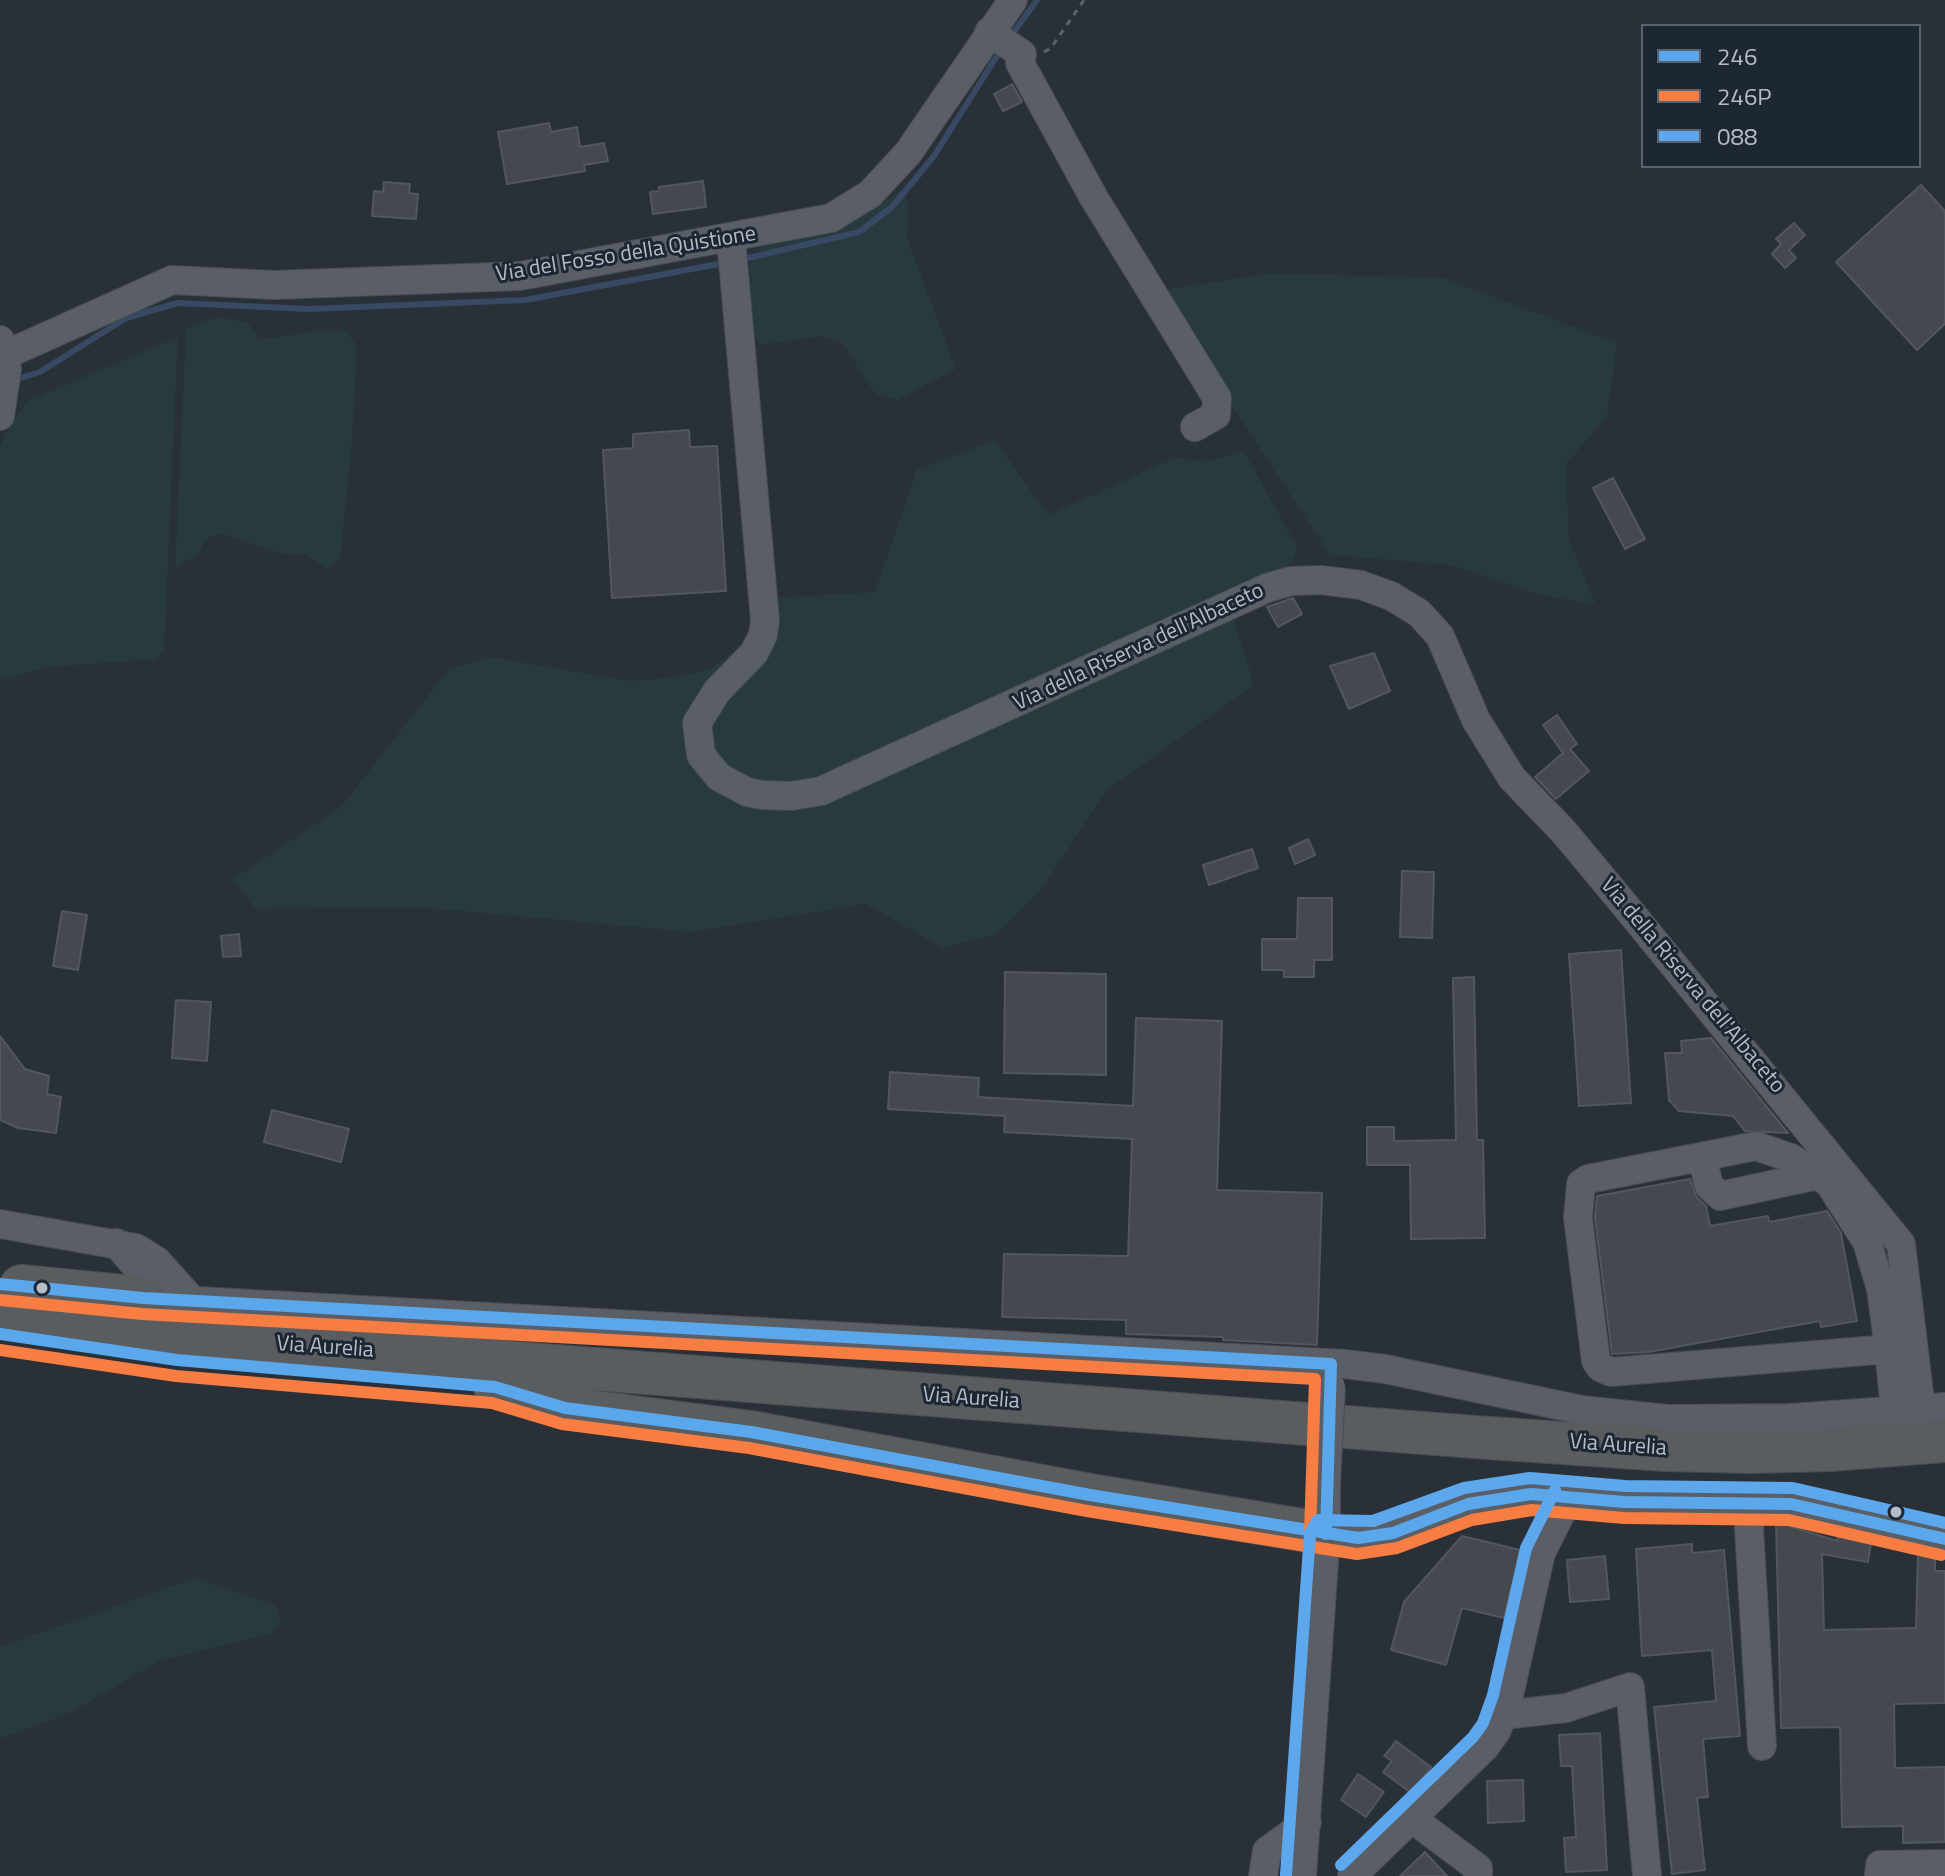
<!DOCTYPE html>
<style>
body{margin:0}
#map{position:relative;width:1945px;height:1876px;overflow:hidden;background:#2a3038;font-family:"Titillium Web",sans-serif}
canvas{display:block}
.legend{position:absolute;left:1641px;top:24px;width:280px;height:144px;box-sizing:border-box;background:#1d2633;border:2px solid #59626f;margin:0;padding:10px 14px;list-style:none;font-size:24px;color:#b4bcc9}
.legend li{display:flex;align-items:center;gap:16px;height:40px}
.legend b{width:40px;border:2px solid #59626f}
</style>
<div id="map">
<canvas width="1945" height="1876"></canvas>
<ul class="legend">
<li><b style="height:10px;background:#5aa8eb"></b>246</li>
<li><b style="height:10px;background:#f77d43"></b>246P</li>
<li><b style="height:10px;background:#5da7ec"></b>088</li>
</ul>
</div>
<script>
const c = document.querySelector('canvas').getContext('2d');
c.lineJoin = 'round';
function paint(path, color) {
  c.fillStyle = color;
  c.fill(path, 'evenodd');
}
function shape(rows) {
  const path = new Path2D();
  for (const r of rows) {
    path.moveTo(r[0], r[1]);
    for (let i = 2; i < r.length; i += 2) path.lineTo(r[i], r[i + 1]);
  }
  return path;
}
function strokePath(path, color, width, dash) {
  c.strokeStyle = color;
  c.lineWidth = width;
  c.lineCap = dash ? 'butt' : 'round';
  c.setLineDash(dash || []);
  c.stroke(path);
}
function label(font, color, halo, rows, align = 'center') {
  c.font = font + ' "Titillium Web",sans-serif';
  c.lineWidth = 6;
  c.setLineDash([]);
  c.textBaseline = 'middle';
  c.strokeStyle = halo;
  c.fillStyle = color;
  for (const [text, x, y, turn = 0] of rows) {
    c.save();
    c.translate(x, y);
    c.rotate((+turn || 0) * Math.PI / 180);
    c.textAlign = isNaN(turn) ? turn : align;
    if (halo) c.strokeText(text, 0, 0);
    c.fillText(text, 0, 0);
    c.restore();
  }
}
paint(shape([
 [903,189,909,208,907,238,956,369,897,400,875,394,843,344,821,336,760,345,751,327,750,265,764,244,857,219],
 [1273,273,1443,278,1617,343,1607,417,1566,464,1569,540,1596,605,1537,594,1451,565,1330,555,1156,291],
 [215,317,248,322,259,340,316,331,347,331,357,346,352,442,340,559,328,569,306,555,279,553,220,533,205,540,198,555,175,568,186,329],
 [178,337,164,650,157,659,50,667,0,680,0,446,6,433,27,401],
 [995,440,1048,515,1174,458,1207,461,1244,451,1298,549,1282,577,799,788,758,788,715,764,705,724,773,598,875,592,917,470],
 [1232,612,1254,685,1107,790,1041,890,995,935,943,948,866,904,691,932,427,908,255,909,233,879,340,808,449,669,491,657,629,681,676,677,710,669,736,650,740,660,691,748,795,805],
 [195,1578,275,1605,281,1622,271,1634,161,1660,70,1713,0,1739,0,1647]
]), '#273a3e');
strokePath(shape([
 [1011,36,1037,0],
 [744,259,859,232,892,207,934,156,1002,48],
 [14,380,40,372,126,318,178,303,309,309,525,300,724,263]
]), '#384963', 6);
const building = shape([
 [1012,84,1022,102,1003,111,994,94,1012,84],
 [549,123,551,132,577,127,580,147,604,143,608,161,584,165,585,171,507,184,498,132,549,123],
 [703,181,706,207,653,214,650,192,659,191,659,187,703,181],
 [384,182,410,184,409,193,418,194,416,219,372,216,374,191,383,192,384,182],
 [1921,185,1945,211,1945,324,1917,350,1836,262,1921,185],
 [1794,223,1805,235,1789,250,1796,258,1785,268,1772,254,1781,244,1776,239,1794,223],
 [689,430,690,447,717,446,726,591,612,598,603,450,633,448,633,434,689,430],
 [1613,478,1645,539,1625,549,1593,488,1613,478],
 [1293,598,1302,614,1278,627,1267,607,1293,598],
 [1374,653,1390,691,1349,709,1330,666,1374,653],
 [1557,715,1577,744,1570,749,1589,771,1556,799,1535,777,1563,753,1543,725,1557,715],
 [1308,839,1315,855,1295,864,1289,848,1308,839],
 [1252,849,1258,868,1209,885,1203,865,1252,849],
 [1402,871,1434,872,1432,938,1400,937,1402,871],
 [1298,898,1332,898,1332,960,1314,960,1314,977,1284,977,1284,970,1262,970,1262,939,1297,939,1298,898],
 [62,911,87,915,78,970,53,966,62,911],
 [239,934,241,956,223,957,221,936,239,934],
 [1621,950,1631,1103,1579,1106,1569,954,1621,950],
 [1005,972,1106,974,1106,1075,1004,1073,1005,972],
 [1474,977,1477,1140,1483,1140,1485,1238,1411,1239,1410,1165,1367,1165,1367,1127,1394,1127,1394,1141,1456,1140,1453,978,1474,977],
 [176,1000,211,1002,207,1061,172,1058,176,1000],
 [1136,1018,1222,1021,1217,1190,1322,1193,1317,1345,1223,1340,1223,1337,1126,1334,1126,1320,1002,1317,1004,1254,1128,1256,1132,1139,1004,1132,1005,1116,888,1109,890,1072,979,1078,978,1097,1133,1106,1136,1018],
 [0,1036,25,1069,49,1076,47,1094,61,1097,56,1133,18,1128,0,1120,0,1036],
 [1711,1038,1788,1133,1745,1131,1733,1116,1679,1111,1669,1100,1665,1053,1682,1053,1681,1041,1711,1038],
 [272,1110,349,1129,341,1162,264,1142,272,1110],
 [1690,1179,1697,1198,1706,1206,1710,1226,1768,1216,1769,1222,1827,1211,1841,1233,1857,1321,1821,1327,1820,1321,1648,1352,1612,1354,1595,1218,1597,1196,1690,1179],
 [1776,1522,1837,1541,1838,1536,1871,1542,1868,1562,1822,1554,1824,1630,1916,1628,1918,1554,1935,1555,1935,1571,1945,1571,1945,1703,1894,1704,1895,1768,1945,1767,1945,1842,1903,1843,1903,1826,1842,1827,1840,1727,1781,1728,1776,1522],
 [1462,1536,1520,1550,1504,1618,1462,1608,1446,1665,1391,1650,1404,1602,1462,1536],
 [1692,1544,1692,1553,1724,1550,1740,1736,1703,1739,1708,1797,1697,1798,1705,1870,1672,1874,1654,1707,1716,1701,1712,1650,1642,1656,1636,1549,1692,1544],
 [1605,1556,1609,1599,1570,1602,1567,1560,1605,1556],
 [1600,1733,1607,1870,1566,1872,1564,1838,1576,1837,1572,1766,1561,1766,1559,1735,1600,1733],
 [1396,1741,1431,1767,1411,1793,1383,1772,1392,1761,1384,1756,1396,1741],
 [1358,1774,1384,1792,1366,1817,1341,1800,1358,1774],
 [1523,1780,1524,1821,1488,1823,1487,1781,1523,1780],
 [1425,1852,1447,1876,1400,1876,1425,1852]
]);
paint(building, '#444950');
strokePath(building, '#52575f', 2);
const minor = shape([
 [989,32,1022,54,1020,63,1094,198,1217,398,1216,415,1195,427],
 [731,239,765,620,763,635,754,653,717,691,697,723,701,755,719,777,747,792,762,795,791,796,821,791,1267,588,1291,581,1321,580,1361,585,1391,596,1419,613,1440,636,1476,720,1512,778,1564,832,1628,909,1901,1244,1921,1409],
 [0,340,7,369,0,416],
 [5,355,172,280,274,285,520,276,831,218,870,194,908,153,1013,0],
 [1702,1157,1709,1186,1720,1196,1818,1175],
 [0,1224,136,1248,157,1261,193,1301],
 [116,1243,140,1271,143,1298,1345,1364,1385,1369,1582,1410,1667,1419,1790,1418,1945,1407],
 [1889,1349,1611,1372,1600,1367,1596,1361,1578,1218,1581,1184,1588,1179,1756,1146,1791,1158,1829,1183,1867,1242,1881,1289,1889,1349,1895,1411],
 [1753,1503,1749,1529,1762,1746],
 [1326,1534,1375,1537,1468,1504,1531,1494,1624,1502,1791,1504,1945,1539],
 [1503,1715,1566,1708,1630,1687,1647,1876],
 [1411,1818,1478,1868,1478,1876],
 [1263,1876,1267,1851,1307,1822],
 [1302,1876,1326,1534,1326,1484],
 [1352,1876,1485,1747,1497,1730,1508,1700,1541,1553,1569,1497],
 [1879,1876,1880,1865,1945,1864]
]);
const highway = shape([
 [21,1286,143,1298],
 [0,1308,206,1339,1475,1437,1665,1450,1751,1452,1831,1450,1945,1441],
 [495,1387,565,1408,751,1432,1090,1495,1326,1534]
]);
strokePath(minor, '#484c53', 30);
strokePath(highway, '#474c53', 44);
strokePath(shape([
 [1044,52,1051,48,1084,0]
]), '#5d636a', 3, [6, 6]);
strokePath(minor, '#5a5e66', 28);
strokePath(highway, '#5a5d60', 42);
const minorBridge = shape([
 [1326,1484,1331,1387]
]);
strokePath(minorBridge, '#484c53', 30, []);
strokePath(minorBridge, '#5a5e66', 28);
strokePath(shape([
 [0,1284,143,1298,1331,1364,1326,1534],
 [0,1334,177,1360,495,1387,565,1408,751,1432,1090,1495,1358,1538,1393,1533,1468,1504,1531,1494,1624,1502,1791,1504,1945,1539]
]), '#5aa8eb', 12);
strokePath(shape([
 [0,1300,142,1314,1315,1379,1310,1534],
 [0,1350,176,1376,492,1403,562,1424,749,1448,1087,1511,1357,1554,1397,1548,1472,1520,1532,1510,1624,1518,1789,1520,1941,1555]
]), '#f77d43', 12);
strokePath(shape([
 [1341,1865,1473,1737,1483,1723,1493,1695,1526,1548,1555,1490],
 [1286,1875,1310,1533,1318,1520,1373,1521,1464,1488,1530,1478,1625,1486,1793,1488,1945,1523]
]), '#5da7ec', 12);
for (const [x, y, r, color] of [
 [42,1288,7,"#b4bcc9"],
 [1896,1512,7,"#b4bcc9"]
]) {
  const dot = new Path2D();
  dot.arc(x, y, r, 0, 2 * Math.PI);
  c.fillStyle = color;
  c.fill(dot);
  strokePath(dot, '#1d2633', 3);
}
label('22px', '#b4bcc9', '#1d2633', [
 ["Via del Fosso della Quistione",626,255,-9],
 ["Via della Riserva dell'Albaceto",1139,648,-25],
 ["Via della Riserva dell'Albaceto",1692,986,50],
 ["Via Aurelia",325,1348,4],
 ["Via Aurelia",971,1399,4],
 ["Via Aurelia",1618,1446,4]
]);
</script>
